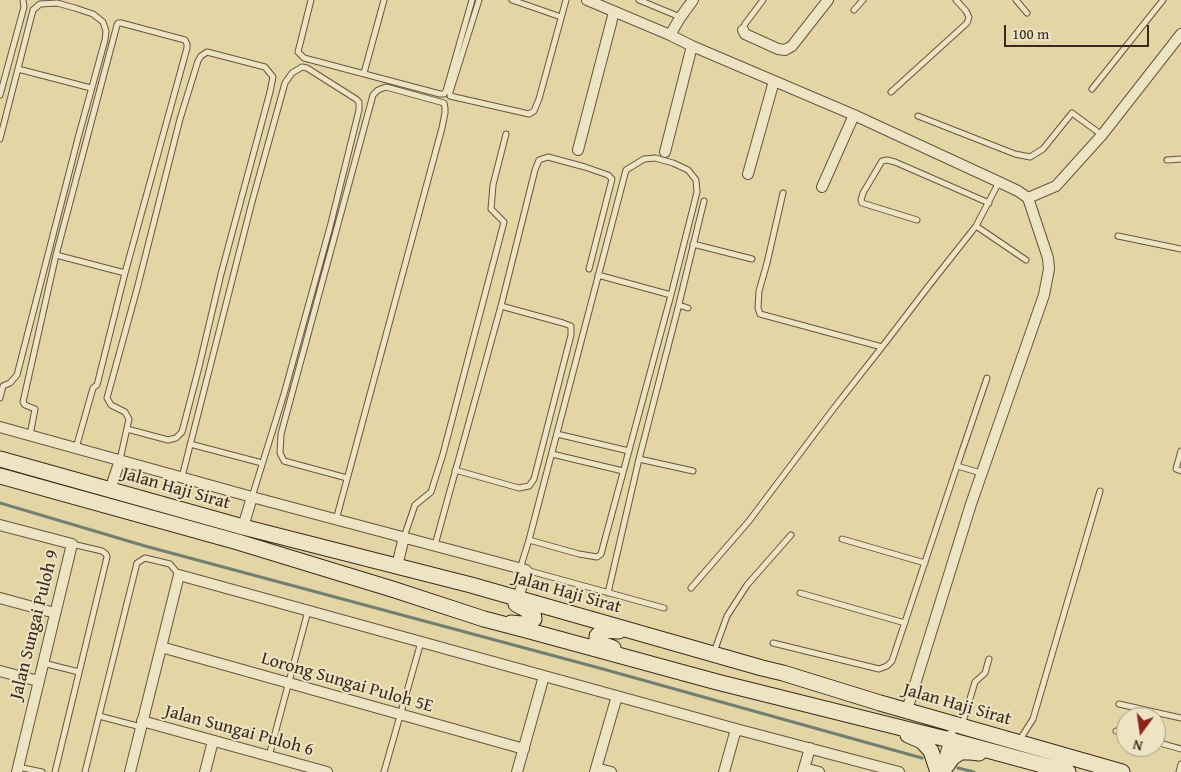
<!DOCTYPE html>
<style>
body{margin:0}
#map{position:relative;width:1181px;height:772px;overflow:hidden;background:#e4d6a4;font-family:"Gentium Book Plus",serif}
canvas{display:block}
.north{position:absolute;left:1116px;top:707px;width:50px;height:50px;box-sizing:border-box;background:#ede4c4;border:1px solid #a69981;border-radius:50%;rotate:194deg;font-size:14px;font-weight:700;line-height:20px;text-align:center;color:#3c291d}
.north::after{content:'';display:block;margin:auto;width:18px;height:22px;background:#8f2418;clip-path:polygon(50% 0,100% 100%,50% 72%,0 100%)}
.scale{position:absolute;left:1004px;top:25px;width:145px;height:22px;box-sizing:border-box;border:2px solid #3c291d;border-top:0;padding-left:6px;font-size:15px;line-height:18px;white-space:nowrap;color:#3c291d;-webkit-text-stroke:4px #ede4c4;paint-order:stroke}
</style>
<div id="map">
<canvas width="1181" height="772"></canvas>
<div class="north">N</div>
<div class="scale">100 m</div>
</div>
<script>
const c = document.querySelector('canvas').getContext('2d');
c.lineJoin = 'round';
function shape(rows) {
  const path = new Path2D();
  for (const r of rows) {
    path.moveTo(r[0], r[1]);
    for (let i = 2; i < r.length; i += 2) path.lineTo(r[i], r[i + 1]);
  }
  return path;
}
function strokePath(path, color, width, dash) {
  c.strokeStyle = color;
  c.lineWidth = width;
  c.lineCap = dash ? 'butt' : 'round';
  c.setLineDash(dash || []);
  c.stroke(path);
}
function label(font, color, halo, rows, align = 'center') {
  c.font = font + ' "Gentium Book Plus",serif';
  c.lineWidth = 4;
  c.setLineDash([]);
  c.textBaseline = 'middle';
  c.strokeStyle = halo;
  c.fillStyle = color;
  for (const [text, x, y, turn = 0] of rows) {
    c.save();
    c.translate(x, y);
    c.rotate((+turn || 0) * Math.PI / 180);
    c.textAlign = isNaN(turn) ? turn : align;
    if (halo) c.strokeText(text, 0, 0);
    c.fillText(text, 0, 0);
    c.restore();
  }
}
strokePath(shape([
 [0,503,145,546,603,669,922,758],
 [958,768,974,772]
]), '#727f73', 3);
const lane = shape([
 [311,0,298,52,304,58,440,94,444,94,446,91,472,0],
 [479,0,450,92,450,96,529,114,534,111,539,99,566,0],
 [512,0,561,17],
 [639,0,680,17],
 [1016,0,1027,13],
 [854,10,863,0],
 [743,30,745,24,763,0],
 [18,69,91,88],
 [364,73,384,0],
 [1092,89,1163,0],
 [891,92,967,23,969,17,966,11,956,0],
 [0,95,24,7,23,0],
 [918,116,1015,154,1030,157,1043,149,1072,113,1102,135],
 [0,139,33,10,40,4,57,3,75,8,93,14,103,22,106,31,105,40,78,138,17,375,10,383,3,386,0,398],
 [655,158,673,163,688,170,696,180,697,192,671,295,601,554,597,557,579,554,529,540,626,170,644,159,655,158],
 [1167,160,1181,159],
 [783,193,767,263,759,291,758,308,760,314,882,347],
 [917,220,862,203,861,200,863,193,882,161,887,160,895,162,989,203],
 [976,226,1026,260],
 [1118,236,1181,249],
 [693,244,752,259],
 [56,255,125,273],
 [598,275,671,295],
 [679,305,688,308],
 [557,434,629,451],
 [30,435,35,409,25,405,23,402,56,255,117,25,118,23,121,23,185,40,187,44,187,48,125,273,97,385,93,388,76,448],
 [190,444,262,463],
 [1181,451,1176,469,1181,471],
 [552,454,623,471],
 [639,459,693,471],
 [120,460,129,419,125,412,111,405,107,398,137,289,180,119,198,61,201,56,207,52,265,67,273,77,270,92,221,274,199,367,182,432,176,438,168,440,127,429],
 [455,470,519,488,529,486,534,479,571,335,571,326,563,323,501,306],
 [981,473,957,466,987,378],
 [182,477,252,202,285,83,292,73,302,67,307,68,356,99,359,102,359,110,330,227,284,394,252,497],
 [336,520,442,128,445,113,445,108,444,103,386,87,378,90,373,95,281,434,280,453,284,461,347,478],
 [404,537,415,505,431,492,443,454,504,222,491,209,493,185,506,134],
 [842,539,925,563],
 [435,545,501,306,535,170,539,160,548,157,585,167,608,175,612,179,589,269],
 [520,569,529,540],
 [526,570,664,608],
 [691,588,749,521,834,408,882,347,931,283,976,226,999,182],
 [608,593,639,459,678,308,704,201],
 [800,593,905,623],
 [773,643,879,669,887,666,892,661,957,466],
 [714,652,727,616,747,585,791,535],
 [43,663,79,672],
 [1119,704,1181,718],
 [99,716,141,727],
 [962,725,975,682,985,673,989,659],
 [1116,731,1126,734],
 [1019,741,1033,719,1100,491],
 [1156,742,1181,749],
 [269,756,308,611],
 [18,767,42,772],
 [55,772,107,557,106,554,102,551,72,544],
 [85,772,137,563,145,558,170,564,179,575],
 [384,772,421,642],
 [1179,772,1181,764]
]);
const street = shape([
 [587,0,670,35,692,46,854,115,999,182,1018,191,1028,198,1048,258,1049,269,1044,295,971,504,907,710],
 [743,30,745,34,778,49,785,50,792,46,828,0],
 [670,35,680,18,693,0],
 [578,150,614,12],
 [665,152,692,46],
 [748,174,774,81],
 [822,187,854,115],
 [1028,198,1056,186,1102,135,1181,34],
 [0,427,252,497,243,527],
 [110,490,120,460],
 [252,497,526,570,518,599],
 [0,525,72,544,17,772],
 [397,566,404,537],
 [0,598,55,613],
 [161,647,524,749],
 [0,671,38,681],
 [142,721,327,772],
 [942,766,951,735],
 [596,768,611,772],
 [804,768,819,772],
 [130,772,179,575,736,729,899,772],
 [205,772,213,741],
 [517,772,544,676],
 [595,772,617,696],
 [724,772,736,729],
 [803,772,810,748]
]);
const secondary = shape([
 [0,459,243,527,471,585,762,668,783,673,880,703,1122,772],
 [0,476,238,542,392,589,484,619,526,630,717,682,950,740,1068,772],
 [511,623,522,624,529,623,534,619,533,613,516,604],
 [613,648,602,644,597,639,597,636,603,630,619,631],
 [908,735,922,741,931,751,938,772],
 [942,772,952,758,960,752,971,752,979,753]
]);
strokePath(lane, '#66543f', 7);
strokePath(street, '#66543f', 12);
strokePath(secondary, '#3c291d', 17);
strokePath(lane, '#ede4c4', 5);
strokePath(street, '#ede4c4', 10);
strokePath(secondary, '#ede4c4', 15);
label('18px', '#3c291d', '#ede4c4', [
 ["Jalan Haji Sirat",176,489,16],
 ["Jalan Haji Sirat",567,593,16],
 ["Jalan Sungai Puloh 9",35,625,-76],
 ["Lorong Sungai Puloh 5E",347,683,16],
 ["Jalan Haji Sirat",957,705,16],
 ["Jalan Sungai Puloh 6",239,731,15]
]);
</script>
